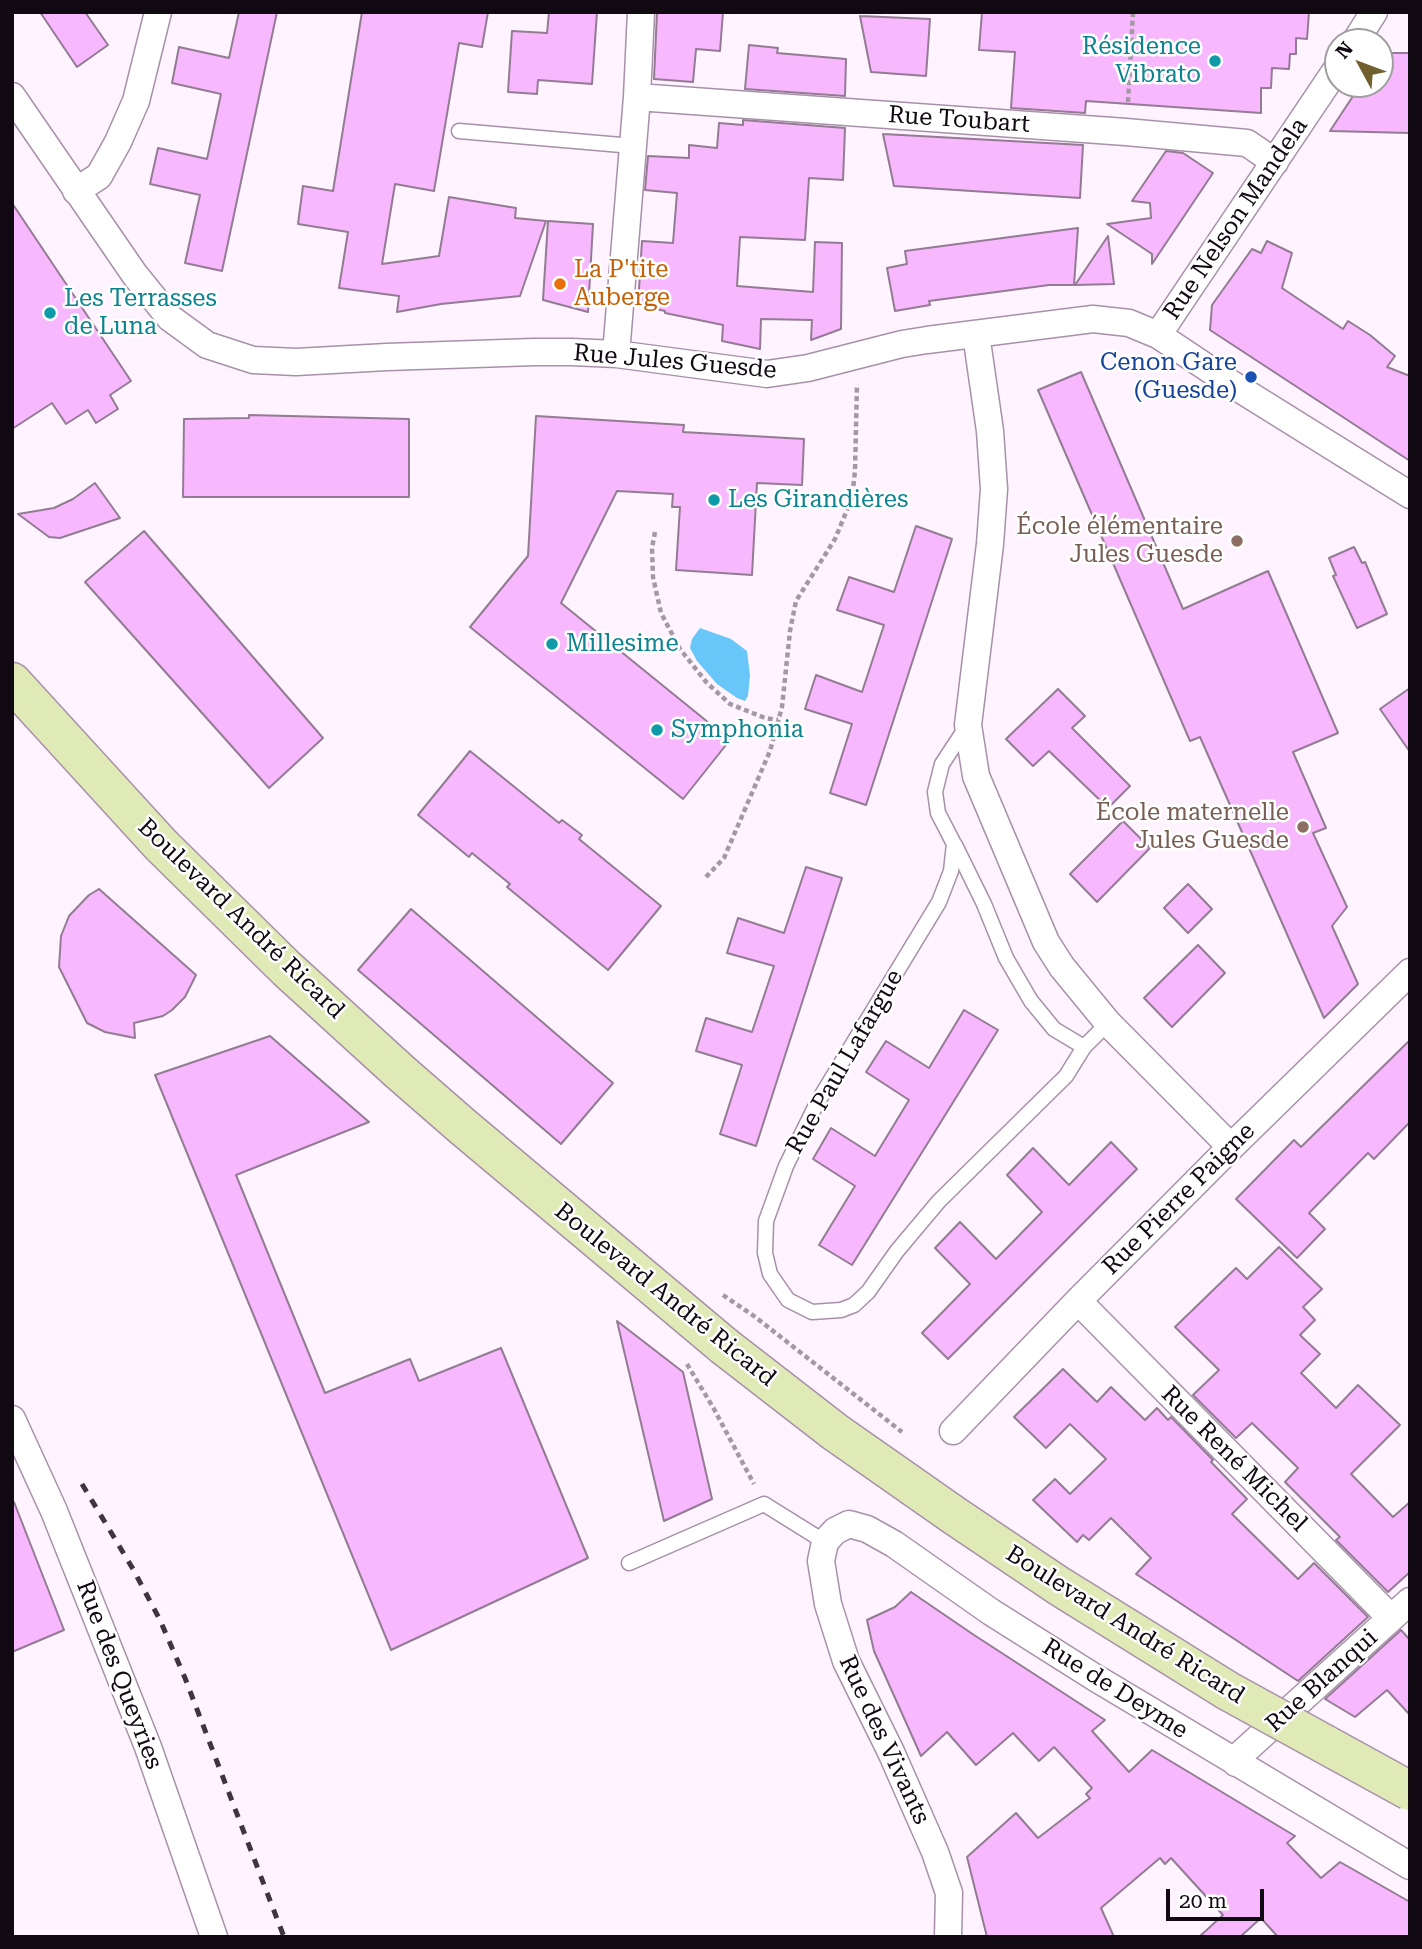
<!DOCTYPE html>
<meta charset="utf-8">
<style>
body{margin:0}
#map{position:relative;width:1422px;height:1949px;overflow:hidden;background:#fef3fe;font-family:"Roboto Serif",serif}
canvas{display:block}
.frame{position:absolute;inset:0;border:14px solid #110912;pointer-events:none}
.north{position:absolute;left:1324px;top:28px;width:70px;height:70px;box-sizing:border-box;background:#fff;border:2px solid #a09da0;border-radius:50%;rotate:311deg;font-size:19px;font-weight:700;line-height:28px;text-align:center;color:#110912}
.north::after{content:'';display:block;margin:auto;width:24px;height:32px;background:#71602e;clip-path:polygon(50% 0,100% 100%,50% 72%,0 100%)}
.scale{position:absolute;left:1166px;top:1889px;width:98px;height:32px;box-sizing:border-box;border:4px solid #110912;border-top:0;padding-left:9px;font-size:21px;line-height:24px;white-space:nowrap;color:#110912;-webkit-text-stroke:5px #fff;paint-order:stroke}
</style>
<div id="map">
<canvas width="1422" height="1949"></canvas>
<div class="frame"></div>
<div class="north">N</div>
<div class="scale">20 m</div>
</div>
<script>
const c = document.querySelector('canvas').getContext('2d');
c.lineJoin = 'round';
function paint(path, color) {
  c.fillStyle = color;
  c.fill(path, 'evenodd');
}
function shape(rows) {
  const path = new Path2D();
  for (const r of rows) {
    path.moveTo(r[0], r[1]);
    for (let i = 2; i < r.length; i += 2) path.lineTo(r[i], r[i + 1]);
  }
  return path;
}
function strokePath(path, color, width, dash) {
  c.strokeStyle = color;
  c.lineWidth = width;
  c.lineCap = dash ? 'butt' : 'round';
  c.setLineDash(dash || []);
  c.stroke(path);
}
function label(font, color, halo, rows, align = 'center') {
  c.font = font + ' "Roboto Serif",serif';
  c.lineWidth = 5;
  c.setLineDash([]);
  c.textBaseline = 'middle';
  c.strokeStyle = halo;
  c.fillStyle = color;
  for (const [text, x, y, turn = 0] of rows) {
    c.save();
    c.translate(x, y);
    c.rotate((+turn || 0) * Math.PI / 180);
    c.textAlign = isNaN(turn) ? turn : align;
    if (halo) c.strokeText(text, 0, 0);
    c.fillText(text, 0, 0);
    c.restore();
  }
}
paint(shape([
 [700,628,731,639,747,651,750,675,748,696,745,701,737,698,717,684,697,661,690,648,692,639]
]), '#68c6f9');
const building = shape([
 [40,12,85,12,108,45,77,67,40,12],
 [239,12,277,12,222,271,185,263,200,195,150,184,158,148,207,159,221,94,172,83,179,47,229,58,239,12],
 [362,12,488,12,482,47,459,43,434,191,395,184,382,264,439,256,449,197,516,208,515,218,546,221,520,296,441,304,397,312,399,296,339,288,348,232,298,224,303,186,333,191,362,12],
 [549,12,597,12,592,84,538,80,537,94,508,92,512,31,547,33,549,12],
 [657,12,723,12,720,51,696,49,693,82,654,79,657,12],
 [982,12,1309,12,1307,39,1296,38,1296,54,1290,54,1289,69,1272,68,1271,88,1261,88,1261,113,1086,101,1085,113,1011,108,1015,52,979,50,982,12],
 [860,16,930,19,926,76,871,72,860,16],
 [749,45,778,48,777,53,846,59,845,96,745,89,749,45],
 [1380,53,1410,53,1410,133,1330,131,1361,84,1380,84,1380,53],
 [743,120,845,128,843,180,809,178,805,240,740,237,737,286,813,292,815,242,842,243,841,329,811,340,812,320,761,319,760,349,722,341,723,325,665,313,665,311,638,305,642,241,673,243,677,193,645,190,648,156,689,158,689,145,717,148,719,123,743,125,743,120],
 [883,134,1083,145,1080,198,894,186,883,134],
 [1166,151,1183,153,1213,173,1152,264,1152,254,1107,224,1151,218,1150,203,1132,201,1166,151],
 [12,203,131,381,110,395,118,409,96,423,88,410,66,424,52,403,12,429,12,203],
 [548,221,593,224,588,312,543,300,548,221],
 [1078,228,1074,285,1049,285,929,301,930,305,895,311,887,268,907,264,905,251,1078,228],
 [1108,236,1114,284,1075,285,1108,236],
 [1267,241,1292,253,1282,288,1343,329,1348,321,1370,335,1395,356,1387,367,1410,376,1410,461,1210,330,1212,305,1252,249,1261,253,1267,241],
 [1081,372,1183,609,1268,571,1338,733,1293,752,1326,828,1313,833,1347,907,1332,926,1358,984,1324,1018,1200,737,1190,741,1038,390,1081,372],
 [249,415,409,419,409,497,183,497,184,419,249,418,249,415],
 [536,416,684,425,683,432,804,439,802,485,757,483,752,575,676,570,680,507,672,507,673,494,617,491,561,603,730,740,683,799,470,627,528,556,536,416],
 [95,483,120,518,60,538,49,537,18,514,54,508,73,499,95,483],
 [916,526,952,539,866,805,830,793,852,724,805,709,816,675,862,692,884,625,837,610,849,577,894,592,916,526],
 [144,531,323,738,269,788,85,582,144,531],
 [1354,547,1362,563,1365,562,1387,614,1357,628,1333,576,1336,575,1329,558,1354,547],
 [1410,688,1410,752,1380,709,1410,688],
 [1058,689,1085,716,1072,728,1130,786,1108,808,1049,751,1033,766,1006,739,1058,689],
 [470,751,559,823,562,820,582,835,579,839,661,906,608,970,507,887,510,884,472,853,469,857,418,815,470,751],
 [1123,821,1150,848,1097,902,1070,874,1123,821],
 [806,867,842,878,756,1146,720,1134,742,1065,696,1051,706,1018,752,1032,774,966,727,953,738,918,784,933,806,867],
 [1188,884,1212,909,1188,933,1164,908,1188,884],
 [99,889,196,975,185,997,172,1010,163,1016,134,1023,135,1038,105,1032,87,1023,59,967,61,936,69,916,89,895,99,889],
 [411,909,613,1083,561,1144,358,970,411,909],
 [1198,945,1225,973,1172,1027,1144,998,1198,945],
 [964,1010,998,1030,852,1265,819,1245,855,1186,813,1159,831,1128,875,1156,909,1100,866,1072,886,1041,929,1068,964,1010],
 [270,1036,369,1122,236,1175,325,1393,410,1359,419,1381,501,1348,588,1558,391,1650,155,1075,270,1036],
 [1410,1040,1410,1122,1374,1159,1368,1153,1309,1213,1325,1229,1297,1258,1236,1199,1294,1140,1301,1147,1410,1040],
 [1111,1142,1137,1169,948,1359,922,1333,970,1284,935,1248,960,1222,996,1259,1042,1212,1007,1175,1033,1148,1069,1185,1111,1142],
 [1279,1247,1322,1289,1303,1307,1315,1320,1300,1335,1320,1354,1301,1373,1336,1408,1358,1385,1400,1425,1351,1474,1393,1517,1410,1502,1410,1572,1388,1592,1336,1540,1340,1537,1285,1482,1298,1468,1252,1423,1236,1438,1193,1395,1219,1370,1175,1327,1236,1268,1247,1279,1279,1247],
 [617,1321,683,1372,712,1499,664,1521,617,1321],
 [1063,1369,1097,1402,1111,1387,1145,1420,1157,1408,1168,1420,1171,1417,1213,1460,1211,1462,1247,1499,1232,1514,1298,1579,1314,1563,1368,1617,1298,1681,1136,1574,1151,1558,1111,1518,1089,1540,1083,1535,1077,1542,1033,1500,1055,1479,1070,1494,1106,1459,1070,1424,1046,1448,1014,1417,1063,1369],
 [12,1502,14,1502,64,1630,12,1652,12,1502],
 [911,1592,974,1635,1105,1720,1092,1731,1129,1772,1152,1750,1295,1836,1287,1843,1321,1878,1340,1862,1410,1902,1410,1937,1278,1937,1261,1918,1240,1937,1199,1937,1223,1915,1171,1858,1165,1864,1160,1858,1101,1908,1114,1937,987,1937,967,1857,1016,1813,1038,1838,1090,1798,1086,1794,1092,1788,1054,1747,1039,1761,1013,1733,976,1765,947,1732,921,1756,874,1651,867,1620,895,1607,911,1592],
 [1401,1630,1410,1640,1410,1715,1387,1690,1355,1717,1325,1699,1401,1630]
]);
paint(building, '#f8b8fd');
strokePath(building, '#937b94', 2);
const lane = shape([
 [459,131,633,146],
 [967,726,942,764,935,792,938,813,954,844,951,871,939,902,817,1103,786,1166,766,1221,765,1253,770,1274,788,1300,812,1312,841,1310,854,1305,868,1292,897,1251,939,1201,1066,1076,1084,1047,1108,1023],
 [955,845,984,904,1006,958,1031,1001,1054,1029,1084,1047],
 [629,1563,764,1504,825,1542]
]);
const street = shape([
 [1355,42,1374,12],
 [12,96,135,275,170,318,207,345,253,360,296,362,387,357,534,352,572,352,616,354,767,374,808,368,902,344,927,340,1093,319,1129,323,1158,335,1227,381,1410,495],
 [637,97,1126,132,1247,143,1275,162],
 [76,191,99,176,118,142,136,101,158,12],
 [976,334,990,431,994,489,990,544,968,725,976,776,1046,942,1062,967,1108,1023,1231,1147],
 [1158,335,1338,67],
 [616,354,637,97,641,12],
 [1078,1301,1391,1618],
 [12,1419,54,1511,148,1747,214,1937],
 [953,1431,1078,1301,1231,1147,1410,972],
 [1236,1763,1242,1753,1410,1601],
 [948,1937,949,1893,935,1852,891,1752,846,1661,828,1604,821,1561,825,1542,835,1531,849,1524,867,1529,894,1544,991,1612,1094,1677,1410,1866]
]);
const secondary = shape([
 [12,682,161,845,287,969,400,1072,462,1126,724,1346]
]);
strokePath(lane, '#a890aa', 17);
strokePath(street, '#a890aa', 29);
strokePath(secondary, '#a890aa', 41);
strokePath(shape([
 [1128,102,1133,12],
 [655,532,652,548,653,577,661,613,680,649,707,683,730,704,765,718,778,720],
 [706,877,724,858,770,751,782,707,790,631,796,601,835,539,852,498,855,471,857,384],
 [723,1295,754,1316,902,1432],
 [687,1364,714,1409,754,1484]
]), '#a299a3', 4.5, [5, 3.5]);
strokePath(lane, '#fff', 14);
strokePath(street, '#fff', 26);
strokePath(secondary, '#e0eab6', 38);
strokePath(shape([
 [82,1484,133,1569,160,1620,185,1678,284,1937]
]), '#3e353f', 5, [9, 9]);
const secondaryBridge = shape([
 [724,1346,835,1432,955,1516,1059,1586,1228,1691,1410,1791]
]);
strokePath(secondaryBridge, '#a890aa', 41, []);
strokePath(secondaryBridge, '#e0eab6', 38);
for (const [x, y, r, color] of [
 [1215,61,7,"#0f9aa8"],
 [560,284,7,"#e8710a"],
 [50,313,7,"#0f9aa8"],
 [1251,377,7,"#1a4fb4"],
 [714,500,7,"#0f9aa8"],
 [1237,541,7,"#8d6e63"],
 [552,644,7,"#0f9aa8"],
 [657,730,7,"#0f9aa8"],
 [1303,827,7,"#8d6e63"]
]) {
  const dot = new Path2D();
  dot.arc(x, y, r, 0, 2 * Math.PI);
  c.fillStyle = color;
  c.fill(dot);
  strokePath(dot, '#fff', 2.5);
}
label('24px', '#0d838f', '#fff', [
 ["Résidence",1201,47,"right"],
 ["Vibrato",1201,75,"right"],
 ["Les Terrasses",64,299],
 ["de Luna",64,327],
 ["Les Girandières",728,500],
 ["Millesime",566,644],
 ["Symphonia",671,730]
], 'left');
label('24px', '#110912', '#fff', [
 ["Rue Toubart",959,120,4],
 ["Rue Nelson Mandela",1236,219,-56],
 ["Rue Jules Guesde",675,362,5],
 ["Boulevard André Ricard",241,919,44],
 ["Rue Paul Lafargue",845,1062,-60],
 ["Rue Pierre Paigne",1179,1199,-45],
 ["Boulevard André Ricard",665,1295,39],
 ["Rue René Michel",1234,1459,45],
 ["Boulevard André Ricard",1125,1625,32],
 ["Rue des Queyries",119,1675,69],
 ["Rue Blanqui",1322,1681,-42],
 ["Rue de Deyme",1115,1689,32],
 ["Rue des Vivants",884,1740,65]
]);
label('24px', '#c56008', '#fff', [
 ["La P'tite",574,270],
 ["Auberge",574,298]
], 'left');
label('24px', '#164399', '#fff', [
 ["Cenon Gare",1237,363],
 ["(Guesde)",1237,391]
], 'right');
label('24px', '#785e54', '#fff', [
 ["École élémentaire",1223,527],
 ["Jules Guesde",1223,555],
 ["École maternelle",1289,813],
 ["Jules Guesde",1289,841]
], 'right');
</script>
